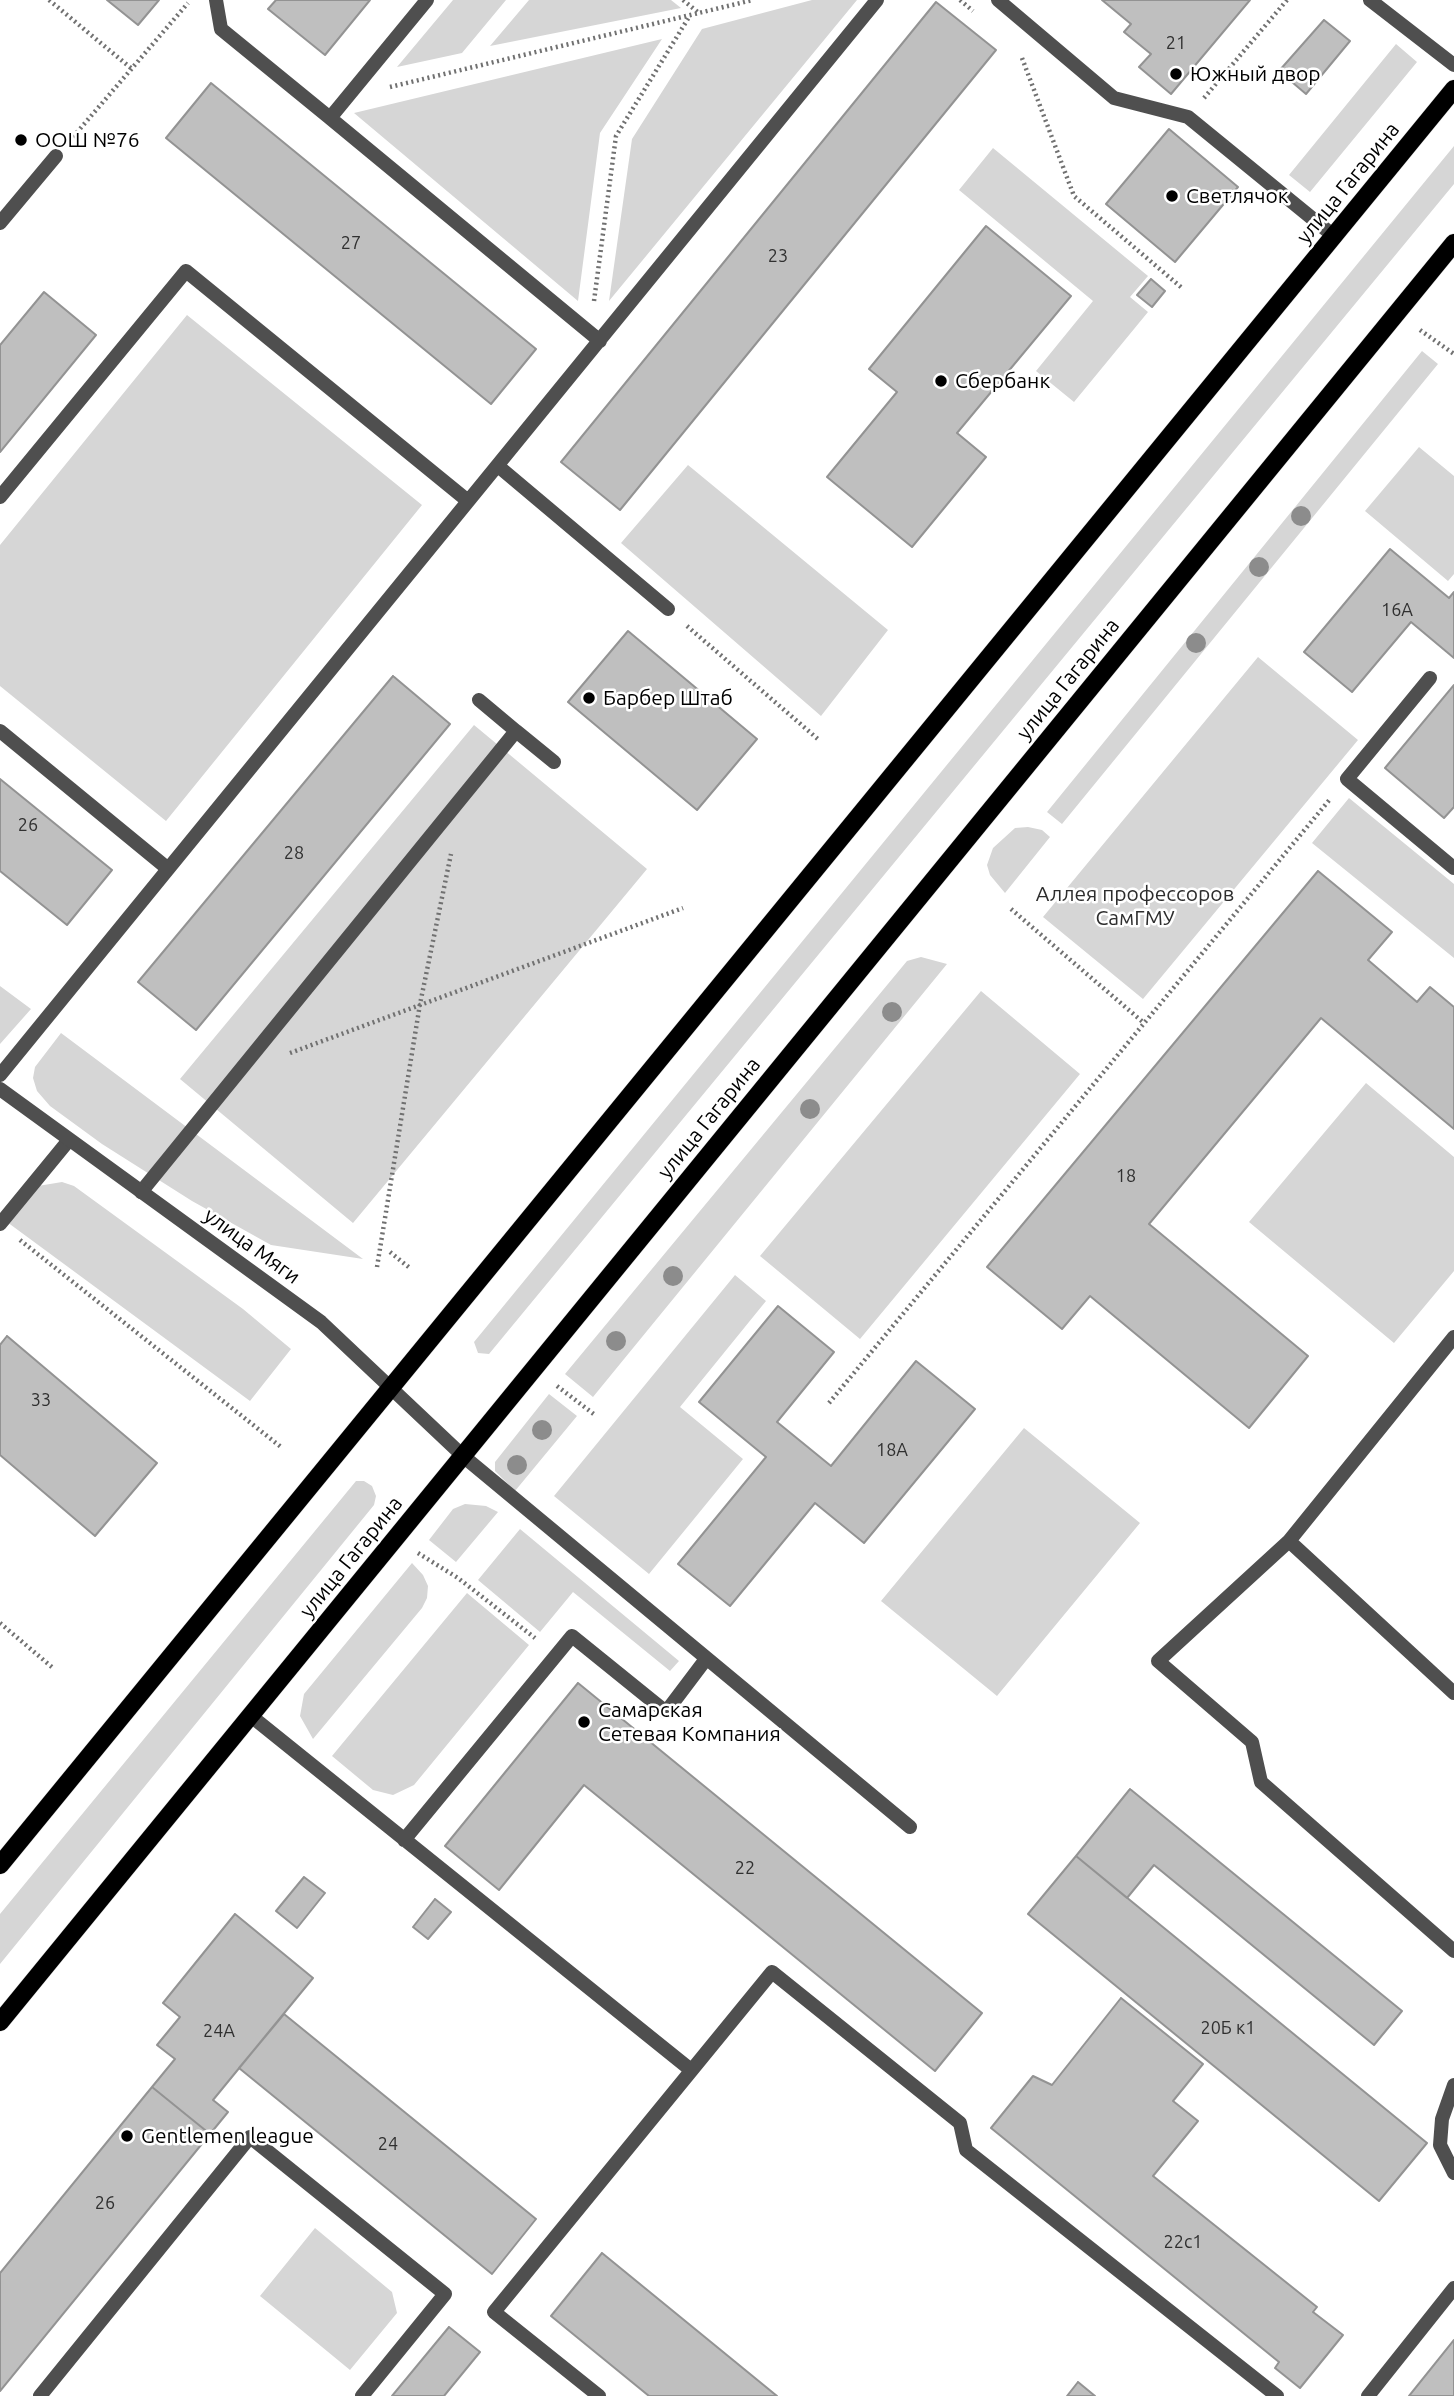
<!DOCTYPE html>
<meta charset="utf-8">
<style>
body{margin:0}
canvas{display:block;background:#fff}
</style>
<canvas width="1454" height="2396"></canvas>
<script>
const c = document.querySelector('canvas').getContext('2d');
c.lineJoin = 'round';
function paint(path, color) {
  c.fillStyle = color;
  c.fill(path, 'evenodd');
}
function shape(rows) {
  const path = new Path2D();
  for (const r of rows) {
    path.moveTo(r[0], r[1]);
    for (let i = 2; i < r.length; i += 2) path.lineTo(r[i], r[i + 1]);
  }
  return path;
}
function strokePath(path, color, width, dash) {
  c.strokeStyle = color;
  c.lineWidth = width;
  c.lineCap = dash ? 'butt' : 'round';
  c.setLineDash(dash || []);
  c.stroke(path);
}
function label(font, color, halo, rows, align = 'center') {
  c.font = font + ' Ubuntu,sans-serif';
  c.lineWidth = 5;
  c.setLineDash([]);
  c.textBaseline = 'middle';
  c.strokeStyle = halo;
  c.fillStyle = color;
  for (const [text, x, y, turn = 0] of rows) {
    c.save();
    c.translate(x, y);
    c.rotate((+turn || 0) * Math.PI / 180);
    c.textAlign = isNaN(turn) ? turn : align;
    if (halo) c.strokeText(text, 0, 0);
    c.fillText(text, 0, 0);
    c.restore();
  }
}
paint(shape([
 [453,0,506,0,462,53,397,67],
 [529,0,671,0,681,8,490,46],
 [812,0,857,0,609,301,632,139,702,29],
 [662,39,600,133,578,301,354,113],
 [1396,44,1417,62,1310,192,1289,175],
 [1454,146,1454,184,489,1354,478,1353,474,1342],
 [993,148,1148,276,1130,297,1148,312,1074,402,1036,371,1093,301,959,190],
 [187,315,422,505,166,821,0,686,0,545],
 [1422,351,1438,364,1062,824,1047,812],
 [1419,447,1454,476,1454,574,1448,581,1365,511],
 [688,465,888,630,821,716,621,543],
 [1258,657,1358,740,1143,999,1043,917],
 [474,725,647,869,353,1223,180,1079],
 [1349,798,1454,884,1454,958,1312,843],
 [1028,827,1042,830,1050,837,1005,893,990,875,987,865,993,848,1015,828],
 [921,957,947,964,593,1397,565,1374,907,961],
 [0,986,31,1009,0,1044],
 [981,991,1080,1074,860,1339,760,1256],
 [61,1033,363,1259,271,1245,192,1201,102,1144,50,1106,37,1091,33,1078,35,1067],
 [1366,1083,1454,1157,1454,1271,1394,1343,1249,1222],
 [62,1182,74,1186,243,1309,291,1349,250,1401,7,1222,38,1186],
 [735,1275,766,1301,680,1407,743,1459,649,1574,554,1496],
 [549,1394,577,1416,515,1491,495,1471,495,1462],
 [1024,1428,1140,1523,997,1696,881,1601],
 [356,1481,364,1481,372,1486,376,1496,374,1505,0,1964,0,1914],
 [465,1504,486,1506,498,1512,456,1562,429,1540,453,1509],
 [520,1529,679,1661,670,1671,573,1592,540,1632,478,1580],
 [412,1563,423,1575,428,1586,427,1598,422,1608,313,1739,300,1716,304,1694],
 [467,1593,529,1645,414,1785,393,1795,373,1790,332,1756],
 [315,2228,392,2292,397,2313,350,2370,260,2296]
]), '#d6d6d6');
const building = shape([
 [107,0,159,0,138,25,107,0],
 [276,0,370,0,325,55,268,9,276,0],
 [1102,0,1250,0,1171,94,1139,67,1151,54,1124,32,1131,24,1102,0],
 [936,2,996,50,620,510,561,462,936,2],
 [1324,20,1350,41,1306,94,1279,71,1324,20],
 [211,83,536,349,491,404,166,138,211,83],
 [1169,129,1238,187,1175,262,1106,204,1169,129],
 [986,226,1071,296,957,433,986,457,912,547,827,477,897,392,869,369,986,226],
 [1151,279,1165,291,1152,307,1137,295,1151,279],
 [44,292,96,335,0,452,0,345,44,292],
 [1390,549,1449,598,1454,592,1454,658,1411,622,1352,692,1304,652,1390,549],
 [628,631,757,739,697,810,568,702,628,631],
 [393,676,450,724,196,1030,138,982,393,676],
 [1454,685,1454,807,1444,818,1385,768,1454,685],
 [0,779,112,870,67,925,0,871,0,779],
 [1318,871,1392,932,1368,960,1417,1002,1430,987,1454,1007,1454,1129,1321,1018,1149,1224,1308,1356,1249,1428,1090,1296,1062,1329,987,1267,1318,871],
 [778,1306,834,1352,777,1422,831,1466,916,1361,975,1409,864,1543,815,1503,730,1606,678,1564,766,1457,699,1402,778,1306],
 [7,1336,157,1463,95,1536,0,1455,0,1345,7,1336],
 [578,1683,982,2013,935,2071,584,1785,499,1890,445,1846,578,1683],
 [1130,1789,1402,2011,1374,2045,1154,1865,1127,1898,1076,1856,1130,1789],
 [1076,1856,1427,2143,1379,2201,1028,1914,1076,1856],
 [304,1877,325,1893,297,1928,276,1911,304,1877],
 [435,1899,451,1912,428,1939,413,1927,435,1899],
 [235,1914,313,1978,213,2100,228,2112,210,2134,152,2087,175,2059,157,2045,180,2017,163,2003,235,1914],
 [1121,1998,1203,2064,1173,2101,1198,2121,1153,2176,1317,2307,1313,2312,1343,2335,1300,2388,1275,2368,1279,2362,991,2128,1033,2076,1052,2085,1121,1998],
 [284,2014,536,2219,492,2274,239,2068,284,2014],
 [152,2087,210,2134,0,2391,0,2273,152,2087],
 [602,2253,777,2396,649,2396,551,2316,602,2253],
 [449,2327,480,2352,444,2396,392,2396,449,2327],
 [1454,2340,1454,2396,1409,2396,1454,2340],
 [1078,2382,1095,2396,1067,2396,1078,2382]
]);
paint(building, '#bfbfbf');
strokePath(building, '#939393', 2);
const primary = shape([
 [0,1865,1454,89],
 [0,2022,1454,243]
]);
strokePath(primary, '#dbdbdb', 19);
strokePath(shape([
 [49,0,132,69],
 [683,0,699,13],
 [960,0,973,11],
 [1022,58,1074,196,1182,288],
 [390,87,753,0],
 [1204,98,1287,0],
 [73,137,188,3],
 [594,301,616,136,689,17],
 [1420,330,1454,354],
 [687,626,819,740],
 [1011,909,1144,1023],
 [290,1053,683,908],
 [20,1240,281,1447],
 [390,1252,411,1269],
 [377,1267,420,1004,451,854],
 [557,1386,595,1415],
 [829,1403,1331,798],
 [418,1553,458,1578,535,1638],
 [0,1623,53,1668]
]), '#717171', 4.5, [2, 3.5]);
strokePath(shape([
 [216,0,221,29,330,118],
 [427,0,330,118,600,341],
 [998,0,1114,98,1188,117,1335,237],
 [1370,0,1454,65],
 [0,223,56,156],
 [498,466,668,609],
 [0,497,186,271,468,501],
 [1430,678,1347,779,1454,868],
 [479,700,516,731],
 [0,731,167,868],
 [0,1075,877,0],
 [141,1192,516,731,554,762],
 [0,1224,69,1140],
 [1454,1337,1289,1541,1454,1693],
 [463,1456,910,1827],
 [1289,1541,1158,1661,1252,1742,1261,1782,1454,1951],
 [251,1716,691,2070],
 [404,1840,572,1636,666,1712,706,1659],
 [1454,2085,1442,2119,1440,2145,1454,2173],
 [40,2396,250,2137,445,2294,362,2396],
 [599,2396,494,2312,772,1972,960,2123,966,2150,1277,2396],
 [1368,2396,1454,2288]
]), '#4f4f4f', 14);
strokePath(shape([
 [0,1089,321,1322,463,1456]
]), '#4f4f4f', 14);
strokePath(primary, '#000', 18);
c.fillStyle = '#8c8c8c';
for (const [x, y] of [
 [1301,516],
 [1259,567],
 [1196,643],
 [892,1012],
 [810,1109],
 [673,1276],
 [616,1341],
 [542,1430],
 [517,1465]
]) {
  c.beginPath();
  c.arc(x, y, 10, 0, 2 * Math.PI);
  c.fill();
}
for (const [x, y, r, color] of [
 [1176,74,7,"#000"],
 [21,140,7,"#000"],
 [1172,196,7,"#000"],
 [941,381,7,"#000"],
 [589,698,7,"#000"],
 [584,1722,7,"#000"],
 [127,2136,7,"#000"]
]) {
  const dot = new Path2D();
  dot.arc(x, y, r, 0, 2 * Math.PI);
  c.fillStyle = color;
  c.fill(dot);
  strokePath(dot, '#fff', 2.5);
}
label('18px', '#303030', null, [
 ["21",1176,43],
 ["27",351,243],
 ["23",778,256],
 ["16А",1397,610],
 ["26",28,825],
 ["28",294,853],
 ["18",1126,1176],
 ["33",41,1400],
 ["18А",892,1450],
 ["22",745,1868],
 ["20Б к1",1228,2028],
 ["24А",219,2031],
 ["24",388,2144],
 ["26",105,2203],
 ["22с1",1183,2242]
]);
label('21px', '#000', '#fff', [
 ["Южный двор",1190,74],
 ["ООШ №76",35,140],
 ["Светлячок",1186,196],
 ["Сбербанк",955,381],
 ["Барбер Штаб",603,698],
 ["Самарская",598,1710],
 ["Сетевая Компания",598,1734],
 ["Gentlemen league",141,2136]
], 'left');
label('21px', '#000', '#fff', [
 ["улица Гагарина",1348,183,-51],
 ["улица Гагарина",1068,679,-51],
 ["улица Гагарина",709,1118,-51],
 ["улица Мяги",252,1246,36],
 ["улица Гагарина",351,1557,-51]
]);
label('21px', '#2d2d2d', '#fff', [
 ["Аллея профессоров",1135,894],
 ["СамГМУ",1135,918]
]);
</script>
